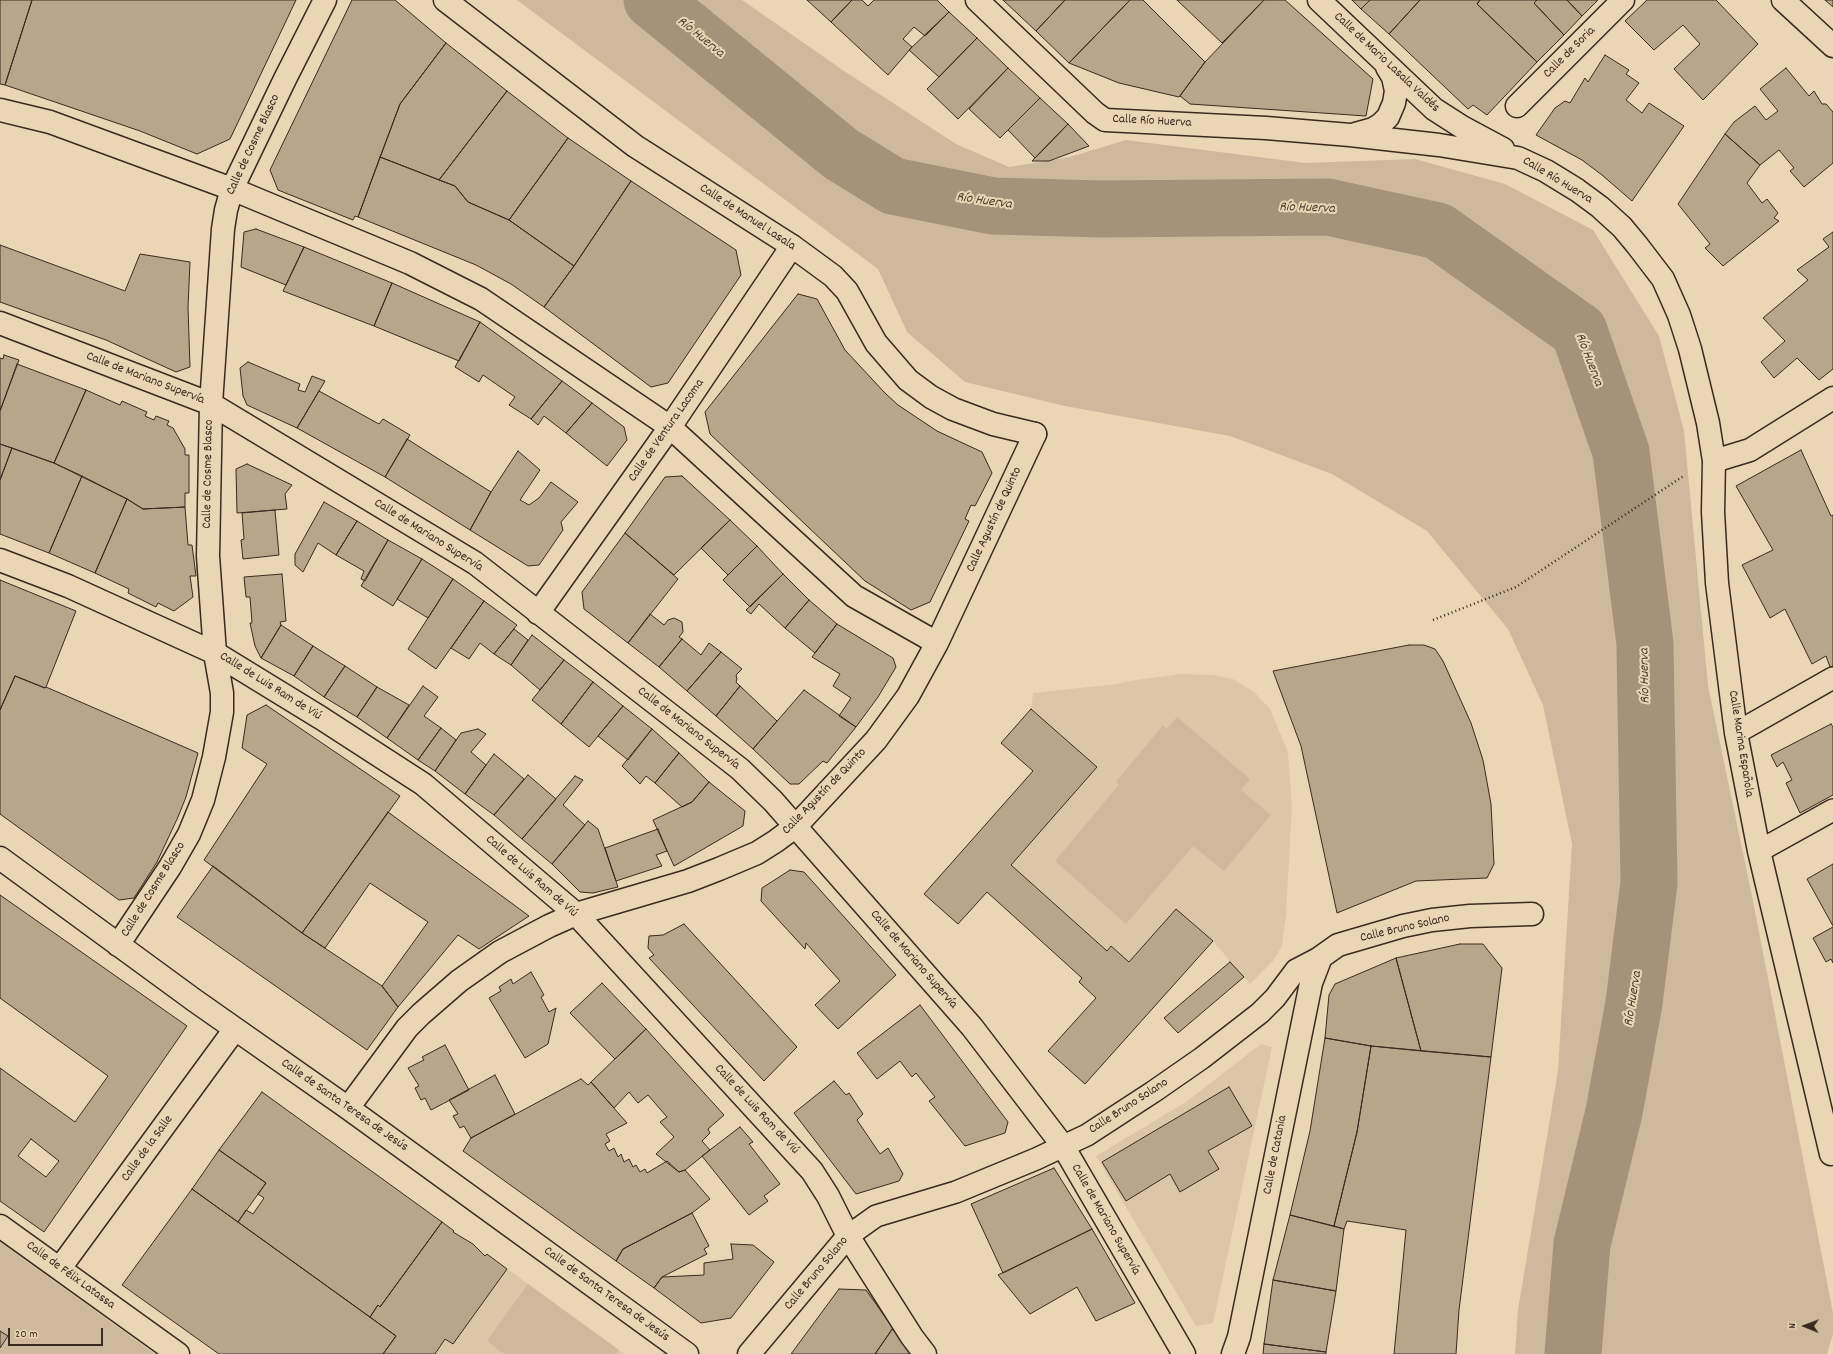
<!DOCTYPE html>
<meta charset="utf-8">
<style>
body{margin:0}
#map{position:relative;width:1833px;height:1354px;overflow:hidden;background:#ead5b4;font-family:Dekko,sans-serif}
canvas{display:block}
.north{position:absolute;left:1785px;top:1306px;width:40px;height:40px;-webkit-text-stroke:3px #ead5b4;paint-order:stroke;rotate:271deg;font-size:11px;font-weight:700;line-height:16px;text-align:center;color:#3b2a1e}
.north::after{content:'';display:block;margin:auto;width:14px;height:18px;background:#3b2a1e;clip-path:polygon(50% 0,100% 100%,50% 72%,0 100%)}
.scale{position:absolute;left:8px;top:1328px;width:95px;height:18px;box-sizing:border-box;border:2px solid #3b2a1e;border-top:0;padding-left:5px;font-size:12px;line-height:14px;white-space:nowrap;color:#3b2a1e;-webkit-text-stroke:3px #ead5b4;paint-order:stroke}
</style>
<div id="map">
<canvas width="1833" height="1354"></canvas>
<div class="north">N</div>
<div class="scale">20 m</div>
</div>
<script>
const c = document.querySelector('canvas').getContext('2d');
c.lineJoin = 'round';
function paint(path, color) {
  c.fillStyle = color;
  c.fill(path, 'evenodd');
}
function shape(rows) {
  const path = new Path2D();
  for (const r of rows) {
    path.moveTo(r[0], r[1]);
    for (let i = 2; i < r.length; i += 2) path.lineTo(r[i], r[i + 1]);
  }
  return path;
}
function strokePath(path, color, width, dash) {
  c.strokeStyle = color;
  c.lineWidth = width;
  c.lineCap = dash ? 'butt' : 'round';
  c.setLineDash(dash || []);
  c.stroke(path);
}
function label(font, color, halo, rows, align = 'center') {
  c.font = font + ' Dekko,sans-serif';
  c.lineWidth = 4;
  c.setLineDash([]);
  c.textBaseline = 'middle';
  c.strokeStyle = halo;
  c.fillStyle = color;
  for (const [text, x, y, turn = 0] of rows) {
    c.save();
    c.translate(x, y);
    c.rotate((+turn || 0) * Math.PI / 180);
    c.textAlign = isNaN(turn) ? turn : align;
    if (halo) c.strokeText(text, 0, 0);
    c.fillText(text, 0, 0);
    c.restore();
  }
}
paint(shape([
 [1182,674,1213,675,1233,679,1254,692,1270,709,1288,752,1292,807,1286,913,1282,946,1273,961,1250,984,1213,941,1176,909,1129,962,1111,946,1107,951,1011,865,1097,767,1031,709,1033,693,1117,684,1136,680],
 [1261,1044,1272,1047,1213,1323,1196,1326,1096,1156,1186,1102],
 [442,1222,454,1231,453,1233,473,1244,485,1255,487,1254,624,1354,383,1354,396,1336,370,1317,380,1307]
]), '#dbc7a7');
paint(shape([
 [517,0,742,0,847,73,956,144,1009,167,1070,157,1126,140,1305,163,1415,159,1505,184,1593,230,1659,336,1684,431,1708,686,1752,896,1833,1313,1833,1334,1827,1354,1515,1354,1518,1310,1558,1071,1572,844,1543,705,1508,629,1427,531,1332,474,1230,436,1065,406,965,382,907,332,878,269],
 [1177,717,1250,779,1241,790,1271,815,1224,871,1193,846,1126,924,1055,861,1119,785,1116,782,1163,725,1167,729],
 [0,1242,155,1354,0,1354],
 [528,1284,619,1350,616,1354,504,1354,487,1341]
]), '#ceb99c');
strokePath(shape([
 [652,0,841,154,893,186,993,206,1102,209,1328,207,1438,231,1579,331,1621,452,1645,644,1649,883,1634,1003,1614,1112,1582,1244,1573,1354]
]), '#a69279', 57);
const building = shape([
 [0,0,32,0,5,85,0,84,0,0],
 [32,0,296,0,230,139,197,154,140,131,5,85,32,0],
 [352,0,395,0,446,43,400,104,358,217,355,216,353,220,278,190,270,170,352,0],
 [807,0,852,0,831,22,807,0],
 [852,0,862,0,868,6,874,0,937,0,949,12,925,36,914,27,903,39,912,47,888,75,831,22,852,0],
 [1003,0,1065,0,1036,31,1003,0],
 [1065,0,1130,0,1069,63,1036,31,1065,0],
 [1130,0,1143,0,1205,62,1179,97,1119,83,1069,63,1130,0],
 [1177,0,1264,0,1222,43,1177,0],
 [1264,0,1285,0,1373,79,1366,116,1190,104,1180,96,1205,62,1264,0],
 [1352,0,1370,0,1361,9,1352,0],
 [1370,0,1420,0,1389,34,1361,9,1370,0],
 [1420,0,1480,0,1477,4,1537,62,1487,115,1473,105,1468,109,1389,34,1420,0],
 [1480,0,1537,0,1534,3,1564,35,1537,62,1477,4,1480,0],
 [1537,0,1567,0,1582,16,1564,35,1534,3,1537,0],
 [1567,0,1598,0,1582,16,1567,0],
 [1647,0,1716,0,1758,44,1703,100,1674,69,1700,44,1683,25,1654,50,1625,21,1647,0],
 [1825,0,1833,0,1833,7,1825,0],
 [949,12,977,38,939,77,909,50,949,12],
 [977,38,1008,68,958,119,927,89,977,38],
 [446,43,507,91,439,180,380,157,400,104,446,43],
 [1605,55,1629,70,1626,74,1639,83,1626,100,1642,113,1649,103,1684,126,1632,201,1602,175,1582,160,1536,135,1555,108,1565,101,1570,103,1585,78,1588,82,1605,55],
 [1008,68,1040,98,1000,138,969,109,1008,68],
 [1786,68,1809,96,1814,91,1822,104,1826,104,1833,112,1833,163,1804,187,1790,171,1794,168,1779,150,1760,165,1725,134,1734,122,1755,106,1766,120,1778,111,1760,89,1786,68],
 [507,91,568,138,509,220,468,202,455,186,439,180,507,91],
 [1040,98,1068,124,1035,158,1008,130,1040,98],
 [1068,124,1089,146,1049,161,1032,161,1068,124],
 [1725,134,1760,165,1747,183,1762,203,1767,199,1778,213,1774,218,1779,221,1723,266,1705,248,1710,244,1678,204,1725,134],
 [568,138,631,181,574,266,509,220,568,138],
 [380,157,455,186,468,202,509,220,574,266,544,307,511,284,476,265,358,217,380,157],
 [631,181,736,250,741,275,668,383,651,387,544,307,574,266,631,181],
 [256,229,304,247,286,285,241,267,244,232,256,229],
 [1833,232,1833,369,1819,380,1797,358,1774,378,1761,362,1785,341,1763,318,1808,280,1797,270,1829,247,1823,239,1833,232],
 [0,245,125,291,140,254,190,262,188,307,190,367,176,372,106,340,0,302,0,245],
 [304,247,392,283,374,326,283,291,304,247],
 [392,283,480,322,459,361,374,326,392,283],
 [798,294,817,299,845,350,885,393,898,405,937,431,982,452,992,473,975,506,971,505,965,519,969,521,930,602,911,610,865,581,710,434,705,412,798,294],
 [480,322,562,381,531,419,509,405,515,397,483,375,479,382,455,367,480,322],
 [4,355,19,360,0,411,0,358,3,359,4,355],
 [248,362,300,384,298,390,305,392,312,376,325,381,297,428,247,405,243,396,240,368,248,362],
 [17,364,86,390,54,463,0,444,0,411,17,364],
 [562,381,592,403,566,433,544,416,538,425,531,419,562,381],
 [86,390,120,405,122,401,147,412,145,416,154,420,156,416,169,421,167,425,173,428,185,449,185,455,189,455,189,493,185,493,185,507,143,509,127,499,54,463,86,390],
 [319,391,379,424,383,419,410,435,385,477,297,428,319,391],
 [592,403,624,427,627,440,607,466,566,433,592,403],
 [407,439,491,492,470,530,385,477,407,439],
 [0,444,12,448,0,480,0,444],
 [12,448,54,463,82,476,49,553,0,534,0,480,12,448],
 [1801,450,1831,516,1833,515,1833,666,1830,667,1826,656,1812,664,1785,609,1770,618,1742,565,1773,550,1736,486,1801,450],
 [518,451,540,470,520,500,529,505,539,498,551,482,578,502,561,522,563,530,539,565,528,566,470,530,491,492,518,451],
 [247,464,292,485,285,494,287,509,237,513,236,469,247,464],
 [82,476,127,499,95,573,49,553,82,476],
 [682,476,730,520,674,575,625,533,665,477,682,476],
 [127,499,143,509,185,507,188,545,192,545,196,576,190,576,193,597,174,611,158,603,156,607,128,593,129,589,95,573,127,499],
 [324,502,357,521,336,555,318,543,303,572,295,565,295,554,324,502],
 [275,510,279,555,243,559,241,540,244,539,242,513,275,510],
 [730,520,757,546,728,575,701,548,730,520],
 [357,521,388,540,365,581,361,579,364,571,336,555,357,521],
 [625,533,678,579,628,643,584,609,582,592,625,533],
 [388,540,422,559,393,606,361,586,388,540],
 [757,546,783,574,750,607,723,580,757,546],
 [422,559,453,579,428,618,397,599,422,559],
 [282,574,286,621,280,622,281,625,261,658,255,646,250,623,252,623,250,597,246,597,244,577,282,574],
 [783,574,809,600,785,628,759,604,751,614,746,610,783,574],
 [453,579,484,601,436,669,408,649,453,579],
 [0,580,76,611,46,687,45,688,15,676,0,710,0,580],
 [809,600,837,624,815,653,785,628,809,600],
 [484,601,517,625,494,654,480,643,469,659,451,648,484,601],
 [650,614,664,625,668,620,674,618,682,622,683,632,679,637,682,639,659,667,628,643,650,614],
 [837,624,893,658,896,667,878,697,856,727,839,716,851,698,833,686,840,674,812,657,837,624],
 [281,625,313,646,294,676,261,658,281,625],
 [514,629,528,640,511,665,494,654,514,629],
 [532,635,564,660,540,690,511,665,532,635],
 [682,639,701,655,709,643,721,652,687,691,659,667,682,639],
 [1409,645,1424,645,1435,649,1443,661,1471,723,1483,760,1491,804,1494,864,1487,878,1416,881,1337,913,1301,746,1273,671,1409,645],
 [313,646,345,666,324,697,294,676,313,646],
 [721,652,742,669,736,675,737,679,736,682,740,686,716,716,687,691,721,652],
 [564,660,593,682,561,724,532,700,564,660],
 [345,666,377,687,357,717,324,697,345,666],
 [15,676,45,688,46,687,198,753,186,797,178,817,157,862,134,898,119,900,0,814,0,710,15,676],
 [593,682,623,706,589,747,561,724,593,682],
 [423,686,438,697,424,716,441,728,418,760,387,738,423,686],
 [740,686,777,721,753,749,716,716,740,686],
 [377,687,409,705,387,738,357,717,377,687],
 [804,690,856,727,827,763,823,761,799,784,790,784,753,749,804,690],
 [266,705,400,796,302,933,204,860,267,764,242,748,247,715,266,705],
 [623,706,652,729,628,760,598,736,623,706],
 [1031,709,1097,767,1011,865,1107,951,1111,946,1129,962,1176,909,1213,941,1085,1084,1048,1051,1096,998,1079,982,1082,978,987,892,958,924,924,894,1033,771,1001,743,1031,709],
 [1831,724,1833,727,1833,795,1800,813,1786,783,1792,780,1783,762,1777,767,1771,755,1831,724],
 [441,728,456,740,435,771,418,760,441,728],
 [478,729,486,734,471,752,486,765,465,794,435,771,461,733,478,729],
 [652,729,679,753,655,783,646,776,640,784,622,766,652,729],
 [679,753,709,782,692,802,682,807,655,783,679,753],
 [494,754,524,779,494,815,465,794,494,754],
 [528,775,556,799,522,839,494,815,528,775],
 [575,776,583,780,563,805,585,825,552,864,522,839,575,776],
 [709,782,745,811,743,826,674,866,653,820,692,802,709,782],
 [388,812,529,916,479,949,458,935,398,1007,382,986,428,922,370,883,325,948,302,933,388,812],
 [588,821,598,829,618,887,593,893,580,892,552,864,588,821],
 [658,829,667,851,656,855,662,866,616,881,605,848,658,829],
 [1833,864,1833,926,1807,879,1833,864],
 [213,866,302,933,382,986,398,1007,367,1050,177,917,213,866],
 [790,870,804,872,896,975,838,1029,815,1005,840,981,806,943,805,949,761,901,762,888,790,870],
 [0,895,187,1026,44,1232,0,1201,0,1068,75,1122,108,1076,0,998,0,895],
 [31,1139,59,1161,46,1177,18,1156,31,1139],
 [684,924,797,1047,764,1081,649,958,654,955,648,948,649,936,663,935,684,924],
 [1833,927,1833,963,1831,959,1826,962,1813,938,1833,927],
 [1460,944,1483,944,1502,968,1491,1057,1421,1051,1396,958,1460,944],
 [1396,958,1421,1051,1371,1046,1325,1038,1329,995,1335,984,1396,958],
 [1230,962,1244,977,1178,1033,1164,1018,1230,962],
 [531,972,544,995,541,997,549,1012,556,1008,548,1044,525,1058,489,998,501,991,499,987,511,979,513,984,531,972],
 [602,983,646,1029,615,1059,570,1013,602,983],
 [920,1005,1008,1122,1005,1133,965,1146,929,1101,935,1097,916,1073,912,1077,900,1061,877,1079,857,1053,920,1005],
 [646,1029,724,1115,708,1129,710,1133,702,1141,710,1150,685,1170,679,1172,656,1154,674,1137,660,1122,667,1117,648,1095,638,1103,629,1092,614,1108,591,1082,646,1029],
 [1325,1038,1371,1046,1357,1132,1334,1226,1290,1215,1310,1131,1325,1038],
 [445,1045,469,1090,431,1110,425,1098,421,1100,415,1088,419,1086,408,1068,424,1060,422,1057,445,1045],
 [1371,1046,1491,1057,1459,1310,1456,1354,1394,1354,1406,1230,1347,1221,1344,1229,1334,1226,1357,1132,1371,1046],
 [495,1075,515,1114,471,1138,464,1126,460,1128,453,1116,458,1114,449,1100,495,1075],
 [581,1079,588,1085,591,1082,627,1123,606,1134,610,1141,605,1144,609,1151,614,1148,618,1157,621,1154,624,1162,629,1159,633,1167,636,1165,640,1172,645,1169,647,1173,667,1161,679,1172,685,1170,710,1199,692,1213,623,1249,616,1261,463,1151,471,1138,581,1079],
 [834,1081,846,1095,849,1093,863,1114,857,1120,880,1154,888,1148,903,1174,899,1181,856,1194,794,1113,834,1081],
 [1229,1087,1252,1126,1208,1151,1219,1169,1180,1192,1170,1174,1126,1201,1102,1162,1229,1087],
 [262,1092,442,1222,380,1307,378,1305,370,1317,238,1222,246,1210,253,1214,264,1198,258,1194,266,1183,219,1150,262,1092],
 [740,1127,753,1142,749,1144,780,1184,764,1196,768,1201,749,1215,702,1156,740,1127],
 [219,1150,266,1183,238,1222,192,1189,219,1150],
 [1054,1168,1092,1229,1003,1273,971,1204,1054,1168],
 [192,1189,396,1336,383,1354,219,1354,122,1285,192,1189],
 [692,1213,709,1246,704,1249,707,1254,662,1277,654,1288,616,1261,623,1249,692,1213],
 [1290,1215,1344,1229,1336,1291,1273,1280,1290,1215],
 [442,1222,454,1231,453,1232,473,1244,485,1256,487,1254,507,1269,453,1344,445,1339,435,1354,383,1354,396,1336,370,1317,378,1305,380,1307,442,1222],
 [1092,1229,1135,1303,1096,1321,1077,1287,1030,1314,998,1275,1092,1229],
 [731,1244,753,1245,774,1262,731,1318,701,1323,654,1288,662,1277,704,1275,704,1263,733,1259,731,1244],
 [1273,1280,1336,1291,1326,1352,1264,1344,1273,1280],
 [839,1289,866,1290,893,1328,875,1354,791,1354,839,1289],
 [893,1328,913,1354,875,1354,893,1328],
 [0,1331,8,1336,0,1348,0,1331],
 [1264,1344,1326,1352,1326,1354,1263,1354,1264,1344]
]);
paint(building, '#b9a68a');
strokePath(building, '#3b2a1e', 1);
const pedestrian = shape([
 [1736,733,1833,678],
 [1759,851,1833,810],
 [848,1236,876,1216,956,1192,1036,1159,1087,1135,1153,1092,1202,1058,1260,1013,1275,998,1296,970,1321,957]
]);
const minor = shape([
 [977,0,1095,113,1105,120,1266,128,1350,135,1439,145,1518,158,1546,171,1577,190,1600,207,1622,227,1637,245,1663,279,1679,315,1690,349,1708,423,1714,461],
 [1319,0,1434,109,1462,127,1503,149],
 [1517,106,1623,0],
 [0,110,50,122,232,189,410,263,481,299,670,427,854,596,937,643],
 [1355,134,1373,129,1381,124,1388,117,1394,103,1396,91,1393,77,1387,67],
 [0,323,211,404,475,563,740,769,773,801,972,1027,1063,1146,1184,1354],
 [0,560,68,586,215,653,321,718,423,784,576,914,812,1171,828,1196,848,1236,912,1337,925,1354],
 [538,613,670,427,792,246],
 [0,858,194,1000,348,1108,687,1354],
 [118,945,170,867,189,834,203,800,214,757,222,712,222,693,215,653,208,556,211,404,223,229,226,210,232,189,285,79,325,0],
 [348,1108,407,1028,421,1014,459,981,500,952,549,926,576,914,688,881,719,869,757,853,776,841,796,826,876,740,908,696,937,643,1035,434],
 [1831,1154,1759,851,1736,733,1717,583,1713,512,1714,461,1750,450,1833,398],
 [0,1226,178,1354],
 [60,1268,235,1029],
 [749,1354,848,1236],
 [1233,1354,1239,1337,1311,983,1321,957,1338,945,1403,926,1432,920,1470,916,1532,914]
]);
const tertiary = shape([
 [445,0,635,146,792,246,833,276,847,291,876,343,908,380,931,397,953,409,993,424,1035,434],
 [1783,0,1833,46]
]);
strokePath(pedestrian, '#3b2a1e', 24);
strokePath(minor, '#3b2a1e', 25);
strokePath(tertiary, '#3b2a1e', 25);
strokePath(shape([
 [1433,620,1516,587,1685,475]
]), '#3b2a1e', 2.5, [1, 3]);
strokePath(pedestrian, '#ead5b4', 21);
strokePath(minor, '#ead5b4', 22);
strokePath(tertiary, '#ead5b4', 22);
label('13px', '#3b2a1e', '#ead5b4', [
 ["Calle de Soria",1570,53,-45],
 ["Calle de Mario Lasala Valdés",1386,63,43],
 ["Calle Río Huerva",1152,122,3],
 ["Calle de Cosme Blasco",254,145,-65],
 ["Calle Río Huerva",1557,181,31],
 ["Calle de Manuel Lasala",747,218,33],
 ["Calle de Mariano Supervía",145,379,21],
 ["Calle de Ventura Lacoma",667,431,-55],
 ["Calle de Cosme Blasco",209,474,-89],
 ["Calle Agustín de Quinto",995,520,-65],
 ["Calle de Mariano Supervía",428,536,32],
 ["Calle de Luis Ram de Viú",270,687,32],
 ["Calle de Mariano Supervía",688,729,38],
 ["Calle Marina Española",1740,744,81],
 ["Calle Agustín de Quinto",825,792,-46],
 ["Calle de Luis Ram de Viú",531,877,41],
 ["Calle de Cosme Blasco",154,890,-58],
 ["Calle Bruno Solano",1405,929,-13],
 ["Calle de Mariano Supervía",913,960,49],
 ["Calle de Santa Teresa de Jesús",344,1106,35],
 ["Calle Bruno Solano",1129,1107,-33],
 ["Calle de Luis Ram de Viú",756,1110,47],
 ["Calle de la Salle",148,1149,-54],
 ["Calle de Catania",1276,1155,-79],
 ["Calle de Mariano Supervía",1105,1220,60],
 ["Calle Bruno Solano",817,1274,-50],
 ["Calle de Félix Latassa",70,1276,36],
 ["Calle de Santa Teresa de Jesús",606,1295,36]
]);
label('italic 14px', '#503f30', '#ead5b4', [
 ["Río Huerva",700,38,39],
 ["Río Huerva",984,202,8],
 ["Río Huerva",1307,209,2],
 ["Río Huerva",1588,360,69],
 ["Río Huerva",1646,676,-91],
 ["Río Huerva",1634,999,-81]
]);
</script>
